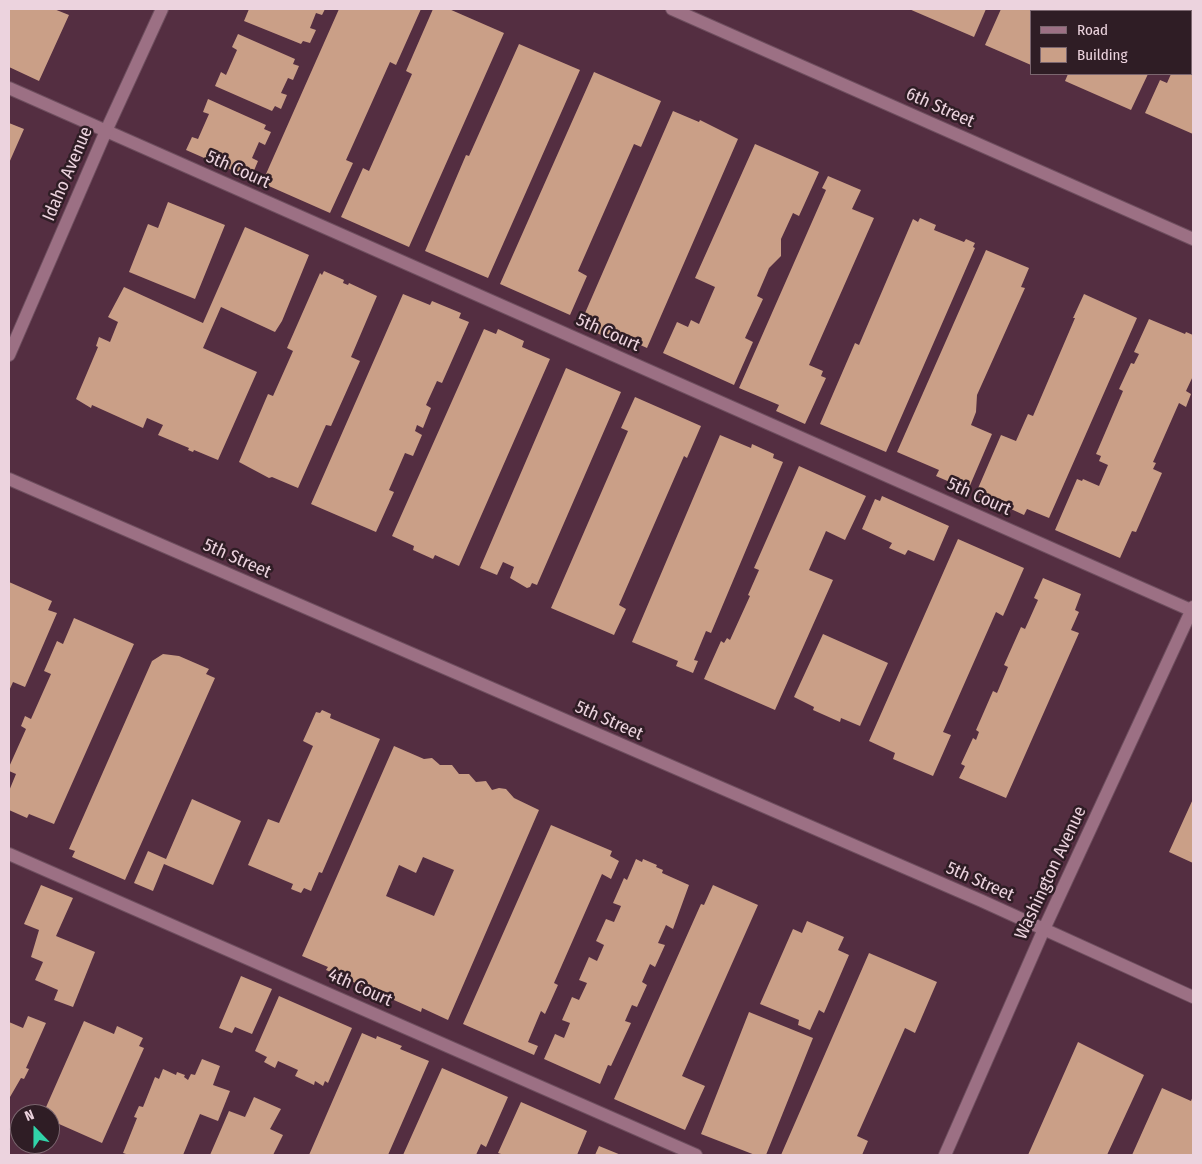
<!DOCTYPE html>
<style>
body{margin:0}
#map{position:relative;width:1202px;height:1164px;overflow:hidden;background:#542e41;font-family:"Fira Sans Condensed",sans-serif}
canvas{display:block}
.frame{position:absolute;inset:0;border:10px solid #ecd3de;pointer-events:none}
.legend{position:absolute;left:1030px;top:10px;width:162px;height:65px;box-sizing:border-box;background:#2f1d25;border:1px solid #7b666f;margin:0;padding:6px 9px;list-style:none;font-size:15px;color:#ecd3de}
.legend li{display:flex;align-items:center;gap:10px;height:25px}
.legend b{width:25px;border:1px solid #7b666f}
.north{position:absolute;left:10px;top:1104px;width:50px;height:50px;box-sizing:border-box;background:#2f1d25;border:1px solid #7b666f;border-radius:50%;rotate:338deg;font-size:14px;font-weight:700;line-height:20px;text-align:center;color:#ecd3de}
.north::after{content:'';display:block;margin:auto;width:18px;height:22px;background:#31d4a9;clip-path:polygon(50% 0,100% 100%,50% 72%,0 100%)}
</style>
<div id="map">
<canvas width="1202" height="1164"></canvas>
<div class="frame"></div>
<ul class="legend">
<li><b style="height:6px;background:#9c7084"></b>Road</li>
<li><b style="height:14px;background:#ca9f87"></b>Building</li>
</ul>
<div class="north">N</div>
</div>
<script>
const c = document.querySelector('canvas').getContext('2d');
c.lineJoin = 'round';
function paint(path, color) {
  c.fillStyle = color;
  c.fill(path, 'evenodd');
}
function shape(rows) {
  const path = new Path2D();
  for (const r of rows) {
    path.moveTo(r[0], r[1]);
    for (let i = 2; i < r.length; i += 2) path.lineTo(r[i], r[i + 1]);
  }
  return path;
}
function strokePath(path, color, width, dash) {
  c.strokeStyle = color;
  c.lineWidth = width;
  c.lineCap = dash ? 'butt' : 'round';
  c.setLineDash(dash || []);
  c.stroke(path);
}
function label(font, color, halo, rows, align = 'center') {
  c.font = font + ' "Fira Sans Condensed",sans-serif';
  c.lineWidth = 5;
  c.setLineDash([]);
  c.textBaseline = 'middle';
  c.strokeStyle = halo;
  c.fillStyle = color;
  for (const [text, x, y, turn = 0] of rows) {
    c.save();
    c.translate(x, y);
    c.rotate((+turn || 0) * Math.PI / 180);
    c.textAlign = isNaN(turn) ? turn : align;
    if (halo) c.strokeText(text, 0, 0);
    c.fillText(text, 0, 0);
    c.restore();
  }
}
paint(shape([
 [9,9,54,9,69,15,39,81,9,67],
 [249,9,256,10,325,9,322,15,316,13,310,28,316,30,310,43,303,41,301,44,244,21],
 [339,9,421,9,396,65,390,62,346,160,353,163,330,213,262,183],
 [433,9,449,9,504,33,409,247,341,217,363,168,369,171,412,74,406,71],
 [909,9,986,9,974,37],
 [1001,9,1076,9,1075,11,1031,11,1031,65,985,45],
 [1097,9,1171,9,1170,11,1096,11],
 [1193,23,1193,134,1145,113,1160,80,1167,83,1171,74,1191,74,1191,29],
 [238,34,295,59,293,64,299,66,293,80,288,78,281,93,287,95,281,109,275,106,272,111,215,86,221,72,226,75,237,50,232,47],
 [519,44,580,70,488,278,425,251,466,155,469,156],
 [594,72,661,101,641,147,634,144,578,271,587,276,570,315,500,284],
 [1068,74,1148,74,1131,110,1065,81],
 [208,99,266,125,264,129,271,132,265,145,259,142,252,158,258,161,253,173,245,170,243,175,186,150,192,137,198,139,209,114,203,112],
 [673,111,699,122,700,120,738,139,647,348,620,336,618,342,594,332,596,326,582,320],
 [9,123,24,129,9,163],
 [755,144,819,172,799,216,793,213,781,239,781,256,769,268,757,296,763,299,745,338,753,342,734,385,663,353,677,322,688,327,691,320,699,324,715,287,695,278],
 [828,176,861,190,852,209,874,218,809,365,823,371,821,376,826,378,805,424,776,411,779,405,739,388,826,190,822,188],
 [168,202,225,225,195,299,129,272,148,224,158,228],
 [920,218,936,225,934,230,964,242,966,239,975,243,973,247,975,248,886,452,820,424,855,343,859,345,913,219,918,222],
 [245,227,309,255,282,321,275,332,221,307,203,348,257,372,218,460,194,450,193,452,188,450,189,448,158,435,163,425,147,418,143,428,92,405,91,408,76,399,98,347,96,346,99,337,110,342,118,322,108,317,124,287,203,323],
 [986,250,1029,268,1021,287,1025,288,977,395,976,412,971,425,992,434,968,490,936,476,939,470,897,452],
 [324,271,344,280,343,283,348,285,349,283,377,296,351,357,360,361,331,426,326,425,298,488,272,477,269,478,239,462,268,394,273,396,293,351,287,348,320,273,322,275],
 [403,294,430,305,432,301,461,313,459,318,469,322,442,383,437,381,426,405,431,408,423,428,417,425,415,431,422,435,413,456,405,453,389,490,394,492,376,532,311,504],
 [1084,294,1137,318,1049,518,1027,509,1024,515,976,493,1001,435,1016,441,1028,414,1033,416,1075,318,1073,318],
 [1149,319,1185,334,1186,332,1193,335,1193,376,1186,391,1191,394,1186,407,1179,403,1153,462,1156,463,1153,469,1162,473,1136,532,1132,531,1120,558,1055,530,1077,479,1082,481,1083,479,1099,486,1108,465,1099,461,1101,456,1096,454,1123,391,1119,389,1131,363,1134,364,1139,354,1134,352],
 [484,329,496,334,498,329,524,341,522,347,550,359,459,566,435,555,433,559,413,550,414,546,392,536],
 [566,368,621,392,537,585,532,583,530,587,527,588,510,578,514,567,503,562,497,575,480,568],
 [635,397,701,426,687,458,684,456,619,605,626,609,614,635,551,608,628,431,621,428],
 [720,435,751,448,752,444,774,454,773,458,783,462,711,633,706,631,694,660,698,661,693,673,676,666,678,661,632,642],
 [799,466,866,496,845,540,826,531,809,570,833,580,775,710,704,679,721,641,724,643,727,638,730,640,750,596,748,595,759,570,754,568],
 [882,496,949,526,934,561,908,550,905,555,889,548,892,543,862,529,875,499,880,501],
 [958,539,1024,568,1003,616,996,612,943,732,951,735,933,776,893,759,895,753,869,741],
 [1043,578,1081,594,1075,610,1079,612,1071,630,1079,633,1006,798,959,778,965,766,961,764,973,738,976,740,979,732,976,730,993,691,997,693,1008,667,1004,665,1021,627,1025,629,1038,600,1034,598],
 [9,582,52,601,48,610,57,613,25,687,13,682,9,691],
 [74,618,134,644,54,824,29,814,27,818,9,810,9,791,16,774,9,771,9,767,26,729,21,726,25,716,31,719,51,674,44,671,57,641,63,644],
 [823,634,888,663,860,726,841,718,840,722,813,710,814,707,794,697],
 [163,654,179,656,209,669,206,674,215,678,125,880,72,857,75,851,69,849,152,661],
 [322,710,331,714,330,718,380,739,322,873,319,872,311,891,304,888,301,893,291,889,293,884,248,865,268,819,279,823,313,746,303,741,316,712,320,713],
 [394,746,424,759,432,758,440,765,452,765,459,774,469,774,476,782,486,781,492,790,499,788,506,789,514,798,539,810,448,1020,422,1008,421,1012,326,970,328,967,302,956],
 [423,857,454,870,434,916,386,896,399,865,416,873],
 [192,799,241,821,213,885,164,864,153,891,134,883,148,851,166,859],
 [1193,799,1193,863,1169,852],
 [551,825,612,851,610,856,619,861,611,879,602,874,554,983,558,985,545,1014,541,1011,528,1042,538,1046,534,1055,463,1024],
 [636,859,642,862,643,859,657,865,656,867,663,870,662,873,689,885,673,929,666,925,658,943,665,945,655,967,650,964,642,982,647,985,637,1007,632,1005,625,1021,631,1023,611,1066,608,1065,600,1084,544,1059,555,1034,564,1038,570,1023,562,1020,572,997,579,1000,587,983,579,980,589,957,597,961,604,945,596,941,606,919,614,922,621,906,613,903,624,878,627,880],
 [41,885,73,898,56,936,95,952,73,1007,54,1000,58,990,35,980,43,962,31,957,39,930,24,924],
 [713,885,758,905,682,1076,705,1086,685,1130,614,1099,701,904,704,905],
 [807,921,844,937,838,950,849,955,824,1013,819,1010,810,1030,798,1025,799,1020,760,1004,793,929,802,933],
 [869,953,937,982,915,1033,905,1028,857,1136,868,1141,862,1155,781,1155],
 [241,976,272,989,252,1034,235,1027,232,1033,219,1028],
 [279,996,352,1028,328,1083,325,1081,323,1086,315,1081,314,1085,295,1076,298,1070,278,1061,275,1068,264,1062,267,1057,255,1051],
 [749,1012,813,1038,766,1155,755,1155,701,1134],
 [28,1016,46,1023,26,1068,29,1069,24,1079,21,1078,10,1097,9,1022,23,1028],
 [84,1021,114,1034,117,1026,143,1038,139,1046,144,1048,102,1143,50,1120,50,1114,43,1114],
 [362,1033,376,1039,377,1036,402,1046,400,1049,429,1061,388,1155,309,1155],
 [1078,1042,1144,1075,1107,1155,1028,1155],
 [202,1059,220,1066,213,1085,230,1091,218,1121,200,1114,183,1155,129,1155,123,1153,137,1118,134,1117,139,1106,143,1107,155,1077,159,1079,163,1069,176,1075,177,1072,185,1075,184,1077,188,1080,191,1074,195,1075],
 [442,1068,508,1097,486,1147,481,1144,476,1155,403,1155],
 [1162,1088,1191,1101,1193,1096,1193,1155,1132,1155],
 [254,1097,281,1109,270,1129,283,1135,273,1155,210,1155,229,1111,245,1117],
 [521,1102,587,1131,577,1155,504,1155,498,1153],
 [599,1146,621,1155,595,1155]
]), '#ca9f87');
const lane = shape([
 [9,88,1193,611],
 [9,854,696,1155]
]);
const street = shape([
 [672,9,1193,239],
 [9,355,106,131,162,9],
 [9,479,982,901,1193,997],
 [945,1155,1044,929,1193,607]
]);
strokePath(lane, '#6e4e5e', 14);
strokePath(street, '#6e4e5e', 14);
strokePath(lane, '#9c7084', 12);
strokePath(street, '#9c7084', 12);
label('18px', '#ecd3de', '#2f1d25', [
 ["6th Street",940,108,24],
 ["5th Court",238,170,24],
 ["Idaho Avenue",68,174,-67],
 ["5th Court",608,333,24],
 ["5th Court",979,497,24],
 ["5th Street",237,559,24],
 ["5th Street",609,721,24],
 ["Washington Avenue",1051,873,-65],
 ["5th Street",980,882,24],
 ["4th Court",360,988,24]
]);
</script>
